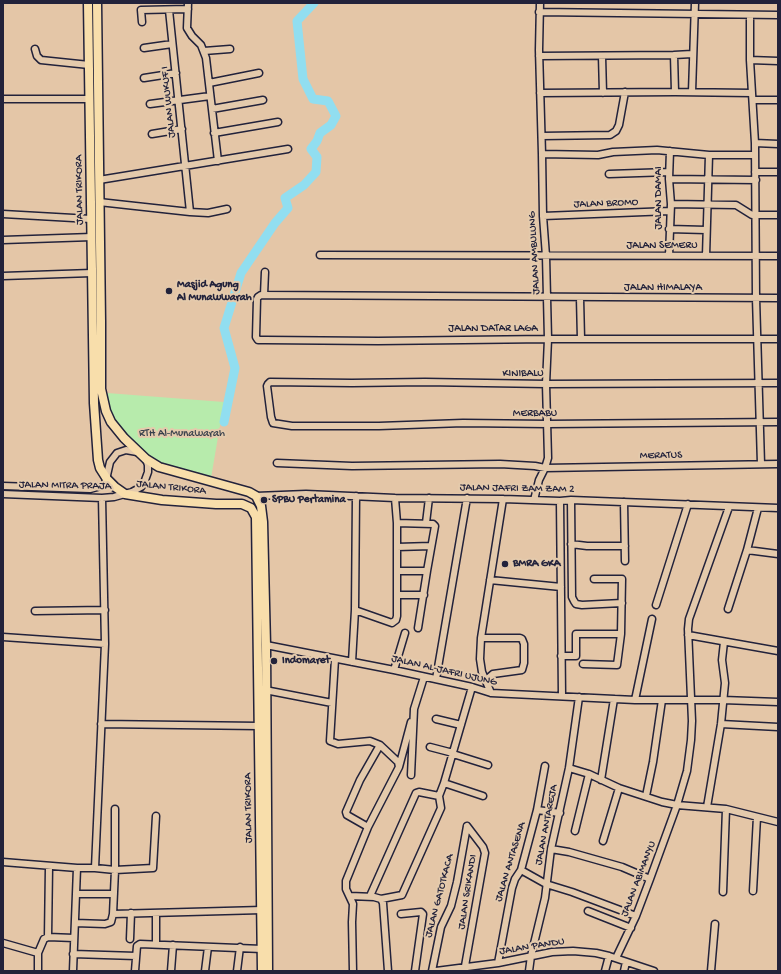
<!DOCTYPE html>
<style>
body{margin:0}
#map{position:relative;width:781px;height:974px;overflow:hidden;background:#e4c6a7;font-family:"Gochi Hand",sans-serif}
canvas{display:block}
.frame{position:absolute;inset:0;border:4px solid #22223b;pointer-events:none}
</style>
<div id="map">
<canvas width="781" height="974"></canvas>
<div class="frame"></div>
</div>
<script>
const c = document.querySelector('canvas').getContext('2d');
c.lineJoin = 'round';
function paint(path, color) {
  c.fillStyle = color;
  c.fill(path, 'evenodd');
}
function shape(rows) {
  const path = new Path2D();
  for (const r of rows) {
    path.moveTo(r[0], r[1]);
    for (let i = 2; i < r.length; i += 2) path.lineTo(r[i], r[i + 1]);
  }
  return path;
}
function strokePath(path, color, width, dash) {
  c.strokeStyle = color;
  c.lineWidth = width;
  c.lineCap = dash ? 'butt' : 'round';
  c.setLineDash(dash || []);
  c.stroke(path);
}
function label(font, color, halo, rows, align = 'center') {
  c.font = font + ' "Gochi Hand",sans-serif';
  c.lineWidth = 4;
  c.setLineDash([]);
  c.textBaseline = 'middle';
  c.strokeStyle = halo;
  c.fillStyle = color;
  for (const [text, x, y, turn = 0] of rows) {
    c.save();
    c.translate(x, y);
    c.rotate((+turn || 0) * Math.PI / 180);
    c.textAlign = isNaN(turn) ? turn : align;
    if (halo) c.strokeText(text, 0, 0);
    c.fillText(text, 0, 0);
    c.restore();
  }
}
paint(shape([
 [107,393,224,402,211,478,150,460,118,427,111,415,108,404]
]), '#b7ebac');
strokePath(shape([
 [224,422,235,368,224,328,241,273,275,223,288,208,285,198,304,185,316,172,317,157,311,149,317,141,320,133,331,125,336,116,328,101,313,99,303,79,297,21,314,3]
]), '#91def0', 9);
const minor = shape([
 [188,3,187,28,192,36,201,45,206,58,218,161],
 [169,10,190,212],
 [539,12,778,15],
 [750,15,750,60,755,143,756,298,761,464],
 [142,22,141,10,188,9],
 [144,48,172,44],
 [35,49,37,56,41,60,89,65],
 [204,51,230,49],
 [674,55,692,54],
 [539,56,674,55,675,92],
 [602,56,603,93],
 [750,60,778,61],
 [144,78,176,73],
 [209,83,259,73],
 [692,92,695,3],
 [540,93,675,92,752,93],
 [3,99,90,99],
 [753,100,778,100],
 [150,104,210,96],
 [212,109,263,100],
 [214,133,278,122],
 [152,134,182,129],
 [542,136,610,135,616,131,619,125,625,92],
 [755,143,778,144],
 [542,154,598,155,613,152,657,150,709,155,755,155],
 [755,172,778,172],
 [609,174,669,172],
 [669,179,756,180],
 [99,180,288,149],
 [99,202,190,212,208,213,227,209],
 [671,204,736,205,752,215,778,215],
 [3,214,91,219],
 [543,216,670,211],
 [669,229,706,230],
 [3,240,92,237],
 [320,255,778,256],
 [669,256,671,204,669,179,670,151],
 [706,256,709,155],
 [3,276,92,273],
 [264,295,265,272],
 [580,298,581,339],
 [778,298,261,295,258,297,257,299,256,337,258,340,265,340,378,341,548,339,778,339],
 [778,383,546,384,425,382,352,383,270,382,268,384,267,386,271,417,273,423,292,426,379,426,463,423,548,424,778,422],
 [277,463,352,466,500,464,535,466,545,468,778,464],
 [3,486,90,489,101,486,105,484,110,462,117,453,126,450,137,452],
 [3,494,102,498,114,497,132,492,141,487,144,483,148,472,148,465,146,459],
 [256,496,306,494,395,498,503,499,560,501,571,500,778,508],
 [395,498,397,523],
 [534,500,539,480,545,468,548,458,546,384,548,339,546,256,543,216,542,154,539,50,540,3],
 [571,500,572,597,574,601,576,604,582,605,622,603],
 [560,501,562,696],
 [624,502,625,561],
 [426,523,429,498],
 [571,544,587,546,625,546],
 [397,547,431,546],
 [747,550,778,554],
 [397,571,397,523,433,524,435,526,427,571],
 [490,580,561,587],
 [397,595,424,595],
 [656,605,688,504],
 [728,609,747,550,758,508],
 [355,610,392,623,396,620,397,616,397,571,427,571,418,628],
 [35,611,105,610],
 [688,635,778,651],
 [3,637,105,644],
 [481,638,520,638,522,639,524,644,524,663,522,670,493,674,486,680],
 [266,645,394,670,472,687,491,693,635,700,723,700,778,702],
 [561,656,576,656,576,634,621,634],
 [335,659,330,741,338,744,370,741,380,745,398,762,399,767,368,827,346,881,346,889,353,904,352,922,353,971],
 [352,662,355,610,356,496],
 [583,664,617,665,621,634,622,579,594,579],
 [394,670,405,633],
 [436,679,467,498],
 [265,690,332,703],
 [491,693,482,672,480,659,481,638,503,499],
 [635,700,652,619],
 [436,719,461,725],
 [101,724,259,726],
 [721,724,778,727],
 [430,747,453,753],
 [453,754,488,765],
 [399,767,411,722],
 [569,768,589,774,619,788,662,802,677,805,726,809,778,822],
 [411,775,414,709,424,677],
 [601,780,614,699],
 [444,783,483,796],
 [646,796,653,762,662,700],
 [707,807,721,724,725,683,722,660,724,642],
 [537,810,560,813],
 [368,827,347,815,346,812,360,780,380,745],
 [575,831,589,774],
 [603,841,619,788],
 [551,849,569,852,622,867,650,879],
 [3,862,77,868,95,868,115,870,153,868,156,816],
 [95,868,105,644,102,498],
 [521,870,546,884,572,892,636,916],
 [753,891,757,817],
 [723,892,726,809],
 [76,894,114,894],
 [350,896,374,897,381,899,383,903,388,971],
 [370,896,416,793,419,792,439,796],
 [381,899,402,895,441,808,439,796,444,783,472,687],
 [588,911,631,928],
 [113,914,262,910],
 [401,914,421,912,423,914,415,971],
 [75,923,105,924,111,922,113,914,115,870,115,809],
 [48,937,74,938],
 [130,939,131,913],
 [156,942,156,913],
 [3,943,38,953],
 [73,954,136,956],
 [616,958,636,916,650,879,677,805,687,771,691,740,692,721,688,629,689,619,729,507],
 [498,963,512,888,515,879,521,870,537,810,545,766],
 [465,966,485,853,483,847,467,826],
 [38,971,38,953,44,939,48,937,49,867],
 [73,971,77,868],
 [135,971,137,946,140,944,262,949],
 [171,971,173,945],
 [205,971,208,947],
 [237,971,240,947],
 [432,971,441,927,451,906,457,882,467,826],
 [436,971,498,963,552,952,573,951,596,953,609,956,654,971],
 [529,971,531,956,545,898,551,849,569,768,579,697],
 [605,971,609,956],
 [624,971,626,962],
 [711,971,715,924]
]);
const major = shape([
 [88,3,94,403,98,460,100,468,107,479,115,487,125,494,162,500,216,504,242,504,251,508,256,517,262,971],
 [97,3,101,322,101,389,106,411,111,422,124,438,146,459,159,467,249,492,256,496,261,506,263,522,266,645,268,971]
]);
strokePath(minor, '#22223b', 9);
strokePath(major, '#22223b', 11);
strokePath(minor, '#e4caac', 6);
strokePath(major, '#f8deab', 8);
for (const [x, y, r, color] of [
 [169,291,4,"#22223b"],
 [264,500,4,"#22223b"],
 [505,564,4,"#22223b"],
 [274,661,4,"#22223b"]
]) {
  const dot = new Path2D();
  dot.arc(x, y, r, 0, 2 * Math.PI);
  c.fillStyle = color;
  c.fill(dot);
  strokePath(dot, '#e4caac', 1.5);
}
label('11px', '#22223b', '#e4caac', [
 ["JALAN WUKUF I",169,102,-96],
 ["JALAN TRIKORA",80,190,-91],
 ["JALAN DAMAI",659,198,-90],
 ["JALAN BROMO",606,204,-2],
 ["JALAN SEMERU",662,246],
 ["JALAN AMBULUNG",535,253,-93],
 ["JALAN HIMALAYA",663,288],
 ["JALAN DATAR LAGA",493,329],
 ["KINIBALU",523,374],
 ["MERBABU",535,414],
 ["MERATUS",661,456,-1],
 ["JALAN MITRA PRAJA",65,486,1],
 ["JALAN TRIKORA",171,488,6],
 ["JALAN JAFRI ZAM ZAM 2",517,489,1],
 ["JALAN AL-JAFRI UJUNG",444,671,13],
 ["JALAN TRIKORA",249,808,-91],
 ["JALAN ANTAREJA",547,825,-79],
 ["JALAN ANTASENA",511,862,-73],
 ["JALAN ABIMANYU",639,879,-69],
 ["JALAN SRIKANDI",468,892,-81],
 ["JALAN GATOTKACA",440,896,-75],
 ["JALAN PANDU",532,947,-9]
]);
label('bold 11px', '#22223b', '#e4caac', [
 ["Masjid Agung",177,285],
 ["Al Munawwarah",177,298],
 ["SPBU Pertamina",272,500],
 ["BMRA GKA",513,564],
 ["Indomaret",282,661]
], 'left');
label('11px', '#38404c', '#e4caac', [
 ["RTH Al-Munawarah",182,434]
]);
</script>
